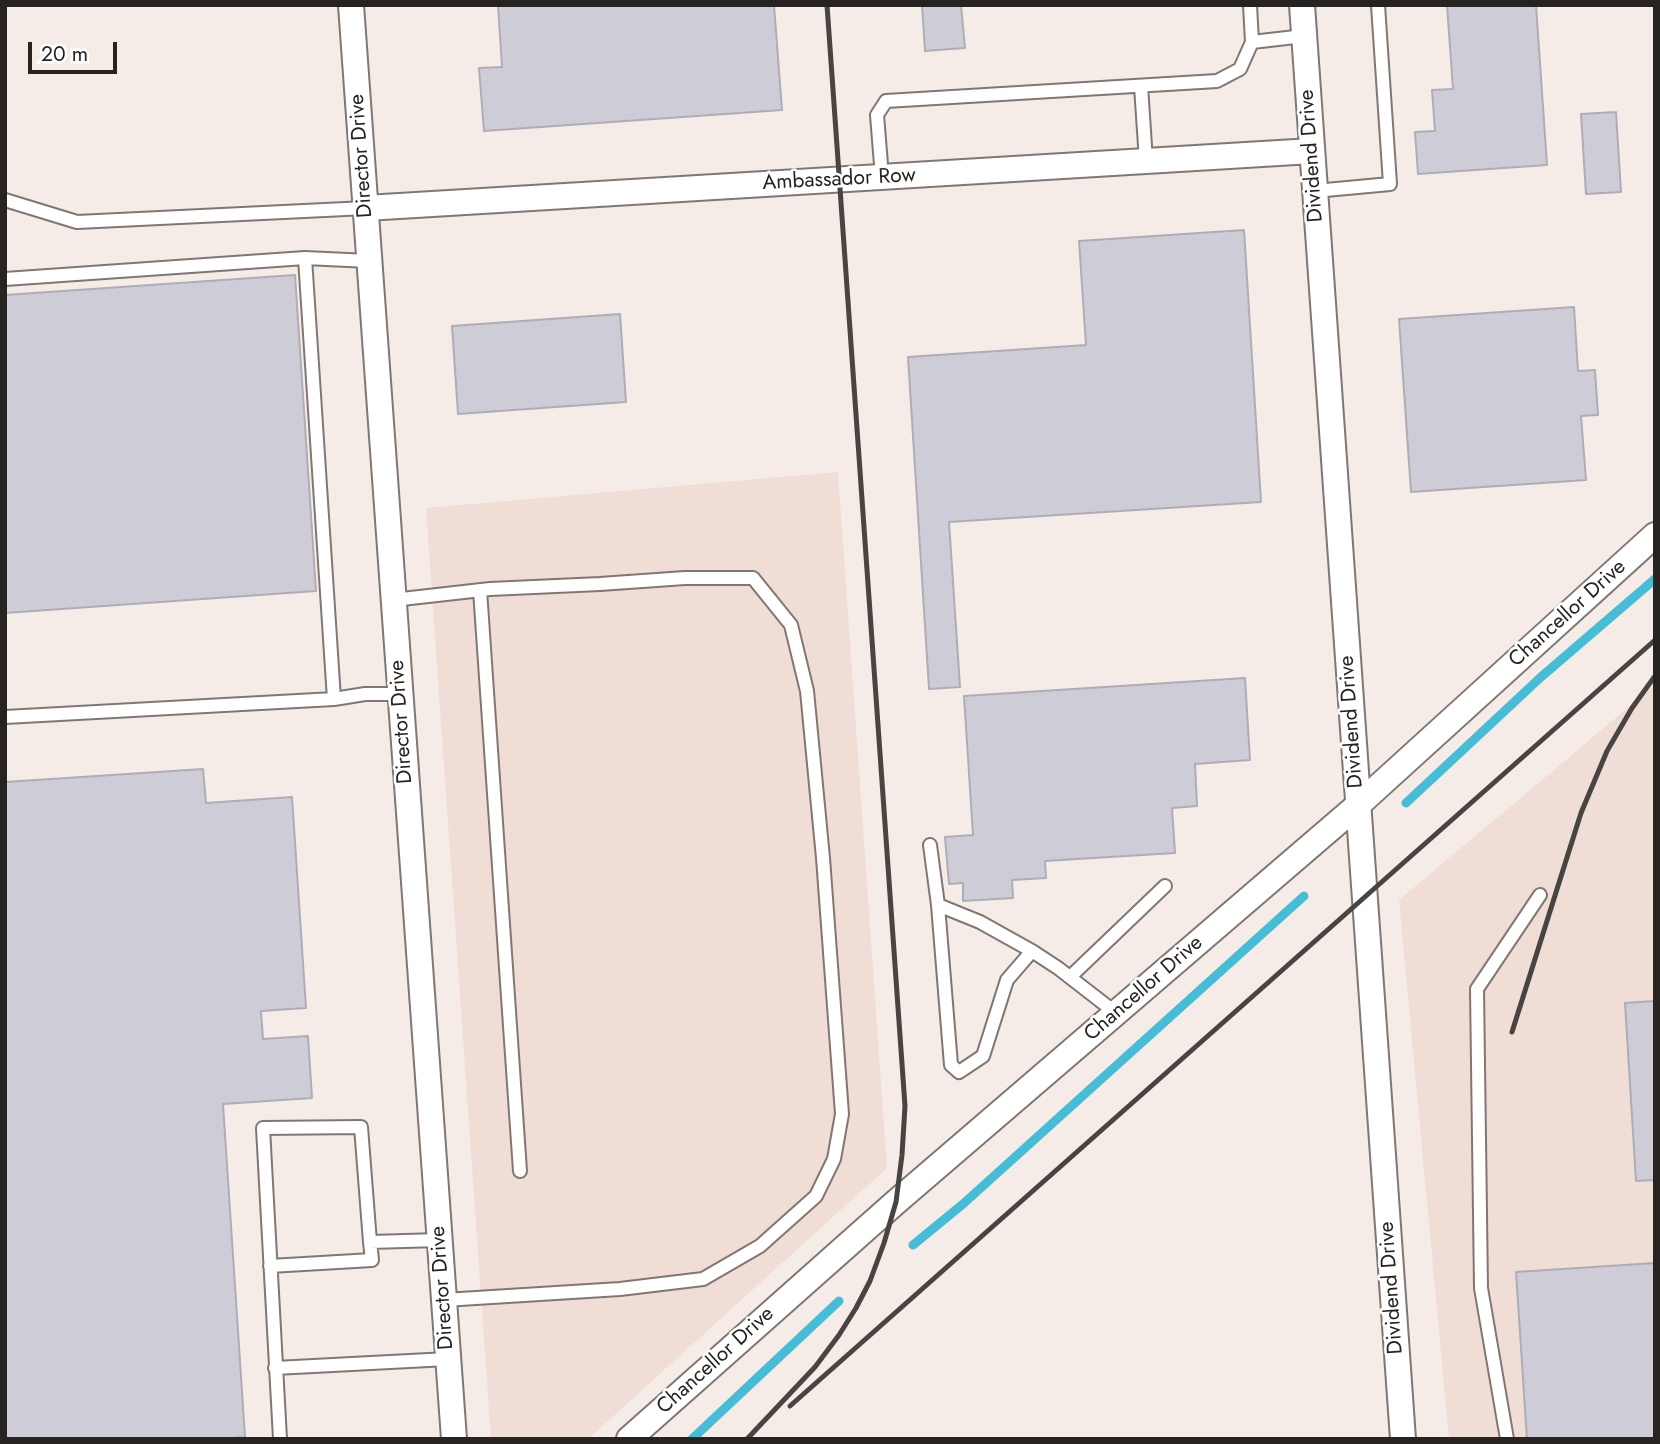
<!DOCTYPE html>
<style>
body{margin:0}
#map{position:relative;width:1660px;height:1444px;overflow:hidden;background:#f6ece7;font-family:Jost,sans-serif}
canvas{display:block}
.frame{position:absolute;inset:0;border:7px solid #262321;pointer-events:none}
.scale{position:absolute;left:28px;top:42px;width:89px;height:32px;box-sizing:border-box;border:4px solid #262321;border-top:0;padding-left:9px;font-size:21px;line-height:24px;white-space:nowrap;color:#262321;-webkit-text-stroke:5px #fff;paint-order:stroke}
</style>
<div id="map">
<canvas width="1660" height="1444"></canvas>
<div class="frame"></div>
<div class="scale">20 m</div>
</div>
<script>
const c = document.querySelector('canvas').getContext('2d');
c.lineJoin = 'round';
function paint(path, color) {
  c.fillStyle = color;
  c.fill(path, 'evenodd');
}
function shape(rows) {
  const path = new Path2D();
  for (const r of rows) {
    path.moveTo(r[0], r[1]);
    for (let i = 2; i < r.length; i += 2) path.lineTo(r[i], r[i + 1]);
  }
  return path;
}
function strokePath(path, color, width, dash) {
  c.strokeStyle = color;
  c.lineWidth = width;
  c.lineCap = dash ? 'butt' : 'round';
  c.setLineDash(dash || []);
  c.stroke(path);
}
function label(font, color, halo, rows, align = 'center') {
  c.font = font + ' Jost,sans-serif';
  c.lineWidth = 5;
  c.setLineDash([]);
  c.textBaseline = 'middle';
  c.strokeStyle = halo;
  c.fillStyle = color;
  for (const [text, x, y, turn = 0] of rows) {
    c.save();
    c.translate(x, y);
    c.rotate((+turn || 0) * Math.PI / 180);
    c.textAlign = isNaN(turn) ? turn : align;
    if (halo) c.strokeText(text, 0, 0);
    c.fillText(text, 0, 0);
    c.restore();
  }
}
paint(shape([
 [838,472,887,1168,588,1439,491,1439,426,508],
 [1655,685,1655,1439,1449,1439,1399,900]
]), '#f0ddd5');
strokePath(shape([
 [1406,803,1541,677,1655,579],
 [913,1245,963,1204,1304,896],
 [692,1439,839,1301]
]), '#47bcd6', 9);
const building = shape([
 [498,5,774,5,782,110,484,131,479,68,502,67,498,5],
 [922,5,961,5,965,48,925,51,922,5],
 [1447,5,1536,5,1547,165,1418,174,1415,132,1435,131,1432,90,1453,89,1447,5],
 [1616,112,1621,192,1586,194,1581,114,1616,112],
 [1244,230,1261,502,949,522,960,687,929,689,908,357,1086,345,1079,241,1244,230],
 [295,275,316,591,5,613,5,295,295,275],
 [1574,307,1578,371,1595,370,1598,415,1581,416,1586,480,1411,492,1399,319,1574,307],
 [620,314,626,402,458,414,452,326,620,314],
 [1245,678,1250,760,1195,764,1197,806,1172,808,1175,853,1045,861,1046,878,1012,880,1013,898,963,901,963,883,949,884,945,837,973,835,964,696,1245,678],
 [203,769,206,803,292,797,306,1008,261,1011,263,1039,308,1036,312,1098,223,1104,245,1437,220,1439,5,1439,5,782,203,769],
 [1655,1001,1655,1180,1636,1181,1625,1003,1655,1001],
 [1655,1263,1655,1439,1527,1439,1516,1272,1655,1263]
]);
paint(building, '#cecdd7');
strokePath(building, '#aeadb6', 2);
const service = shape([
 [1252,42,1304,36],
 [1141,86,1146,161],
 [882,177,877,115,886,101,1217,81,1240,69,1252,42,1250,5],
 [1315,191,1390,184,1378,5],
 [5,200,77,222,366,208],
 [305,258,334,699],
 [5,279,305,258,369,261],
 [480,590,520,1171],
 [393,600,490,589,600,584,685,578,753,578,791,625,807,691,823,858,842,1114,834,1159,816,1196,760,1246,703,1279,620,1289,444,1300],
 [5,717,334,699,365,694,400,694],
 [930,845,938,905,980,922,1032,951,1058,968,1116,1013],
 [938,905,951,1065,959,1072,983,1056,1007,980,1032,951],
 [1070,977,1165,886],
 [270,1266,372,1260,370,1242],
 [275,1368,448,1359],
 [280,1439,263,1128,361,1127,370,1242,440,1240],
 [1507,1439,1481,1288,1477,989,1540,895]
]);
const minor = shape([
 [351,5,454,1439],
 [1302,5,1403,1439],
 [366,208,1312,151],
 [629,1439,896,1202,1358,805,1655,535]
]);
strokePath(service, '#807773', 16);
strokePath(minor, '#807773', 28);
strokePath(service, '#fff', 12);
strokePath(minor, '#fff', 24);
strokePath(shape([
 [1512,1032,1581,813,1607,751,1632,708,1655,676],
 [790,1406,1655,640],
 [747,1439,815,1367,839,1335,856,1308,870,1281,884,1243,896,1202,902,1155,905,1106,827,5]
]), '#484441', 5);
label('21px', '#262321', '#fff', [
 ["Director Drive",362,156,-94],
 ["Dividend Drive",1312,156,-94],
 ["Ambassador Row",839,180,-3],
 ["Chancellor Drive",1568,614,-42],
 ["Director Drive",402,722,-94],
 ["Dividend Drive",1352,722,-94],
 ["Chancellor Drive",1144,989,-41],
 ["Director Drive",443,1288,-94],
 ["Dividend Drive",1392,1288,-94],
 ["Chancellor Drive",716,1361,-42]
]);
</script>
